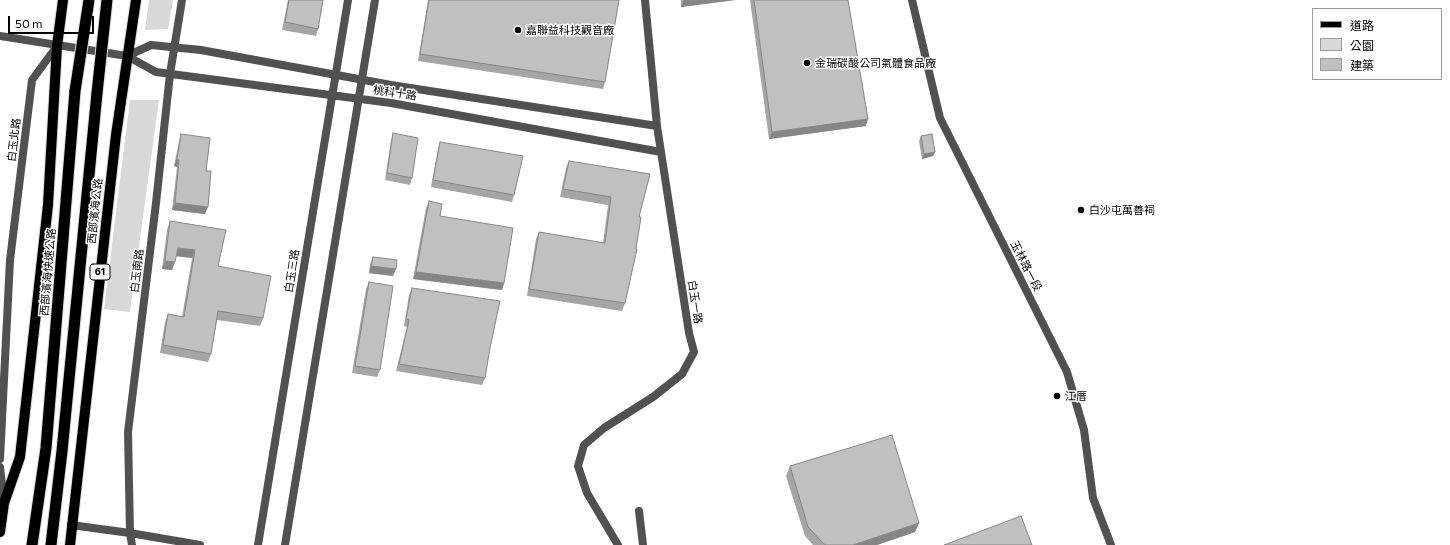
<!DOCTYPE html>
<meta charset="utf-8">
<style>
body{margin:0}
#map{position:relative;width:1450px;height:545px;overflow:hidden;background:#fff;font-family:Commissioner,"Noto Sans TC",sans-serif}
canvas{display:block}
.legend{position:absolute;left:1312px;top:8px;width:130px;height:72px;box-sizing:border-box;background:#fff;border:1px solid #999;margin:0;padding:5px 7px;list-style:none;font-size:12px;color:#000}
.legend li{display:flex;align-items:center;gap:8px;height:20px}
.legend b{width:20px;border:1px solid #999}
.scale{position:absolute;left:8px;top:16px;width:86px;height:18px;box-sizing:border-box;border:2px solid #000;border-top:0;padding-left:5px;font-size:12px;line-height:14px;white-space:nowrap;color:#000;-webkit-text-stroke:3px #fff;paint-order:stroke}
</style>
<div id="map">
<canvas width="1450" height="545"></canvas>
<ul class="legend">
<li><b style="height:5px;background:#000"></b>道路</li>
<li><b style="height:11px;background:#d8d8d8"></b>公園</li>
<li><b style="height:11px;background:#c0c0c0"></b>建築</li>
</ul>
<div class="scale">50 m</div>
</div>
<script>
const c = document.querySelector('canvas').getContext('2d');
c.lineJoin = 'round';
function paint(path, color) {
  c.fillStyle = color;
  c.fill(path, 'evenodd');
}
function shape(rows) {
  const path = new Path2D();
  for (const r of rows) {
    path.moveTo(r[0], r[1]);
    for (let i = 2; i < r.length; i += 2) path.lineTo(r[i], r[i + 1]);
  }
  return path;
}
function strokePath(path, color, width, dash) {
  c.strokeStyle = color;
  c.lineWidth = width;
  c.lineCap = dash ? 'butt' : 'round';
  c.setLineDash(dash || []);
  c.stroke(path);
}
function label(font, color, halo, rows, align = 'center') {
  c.font = font + ' Commissioner,"Noto Sans TC",sans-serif';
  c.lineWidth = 3;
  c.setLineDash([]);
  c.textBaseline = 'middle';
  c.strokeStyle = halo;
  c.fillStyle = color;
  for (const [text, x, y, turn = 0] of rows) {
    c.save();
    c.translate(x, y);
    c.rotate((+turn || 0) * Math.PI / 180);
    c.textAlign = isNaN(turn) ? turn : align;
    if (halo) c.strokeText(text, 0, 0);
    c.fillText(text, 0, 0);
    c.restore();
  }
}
paint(shape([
 [149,0,173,0,168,29,145,30],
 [130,100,159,100,130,312,104,309]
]), '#d8d8d8');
const primary = shape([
 [0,532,4,503,20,457,48,205,57,46,63,0],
 [70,545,116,135,136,0]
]);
const trunk = shape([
 [32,545,46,448,75,91],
 [51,545,62,451,97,93]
]);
strokePath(primary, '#dbdbdb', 12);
strokePath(trunk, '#dbdbdb', 13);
strokePath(shape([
 [0,36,127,56,156,72,391,103,661,152],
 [127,56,151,45,201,50,391,85,657,126],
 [639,511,643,545],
 [71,525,130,533,200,545],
 [132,545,130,533,128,432,156,203,170,74,182,0],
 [258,545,348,0],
 [285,545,375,0],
 [618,545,587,493,578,466,584,445,604,428,653,397,682,374,694,352,689,333,657,126,645,0]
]), '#515151', 8);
strokePath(shape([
 [912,0,940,118,1067,372,1084,430,1093,498,1111,545],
 [0,459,10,260,32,80,57,46],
 [0,467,4,502]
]), '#515151', 8);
strokePath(primary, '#000', 10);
strokePath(trunk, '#000', 11);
const trunkBridge = shape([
 [75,91,89,0],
 [97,93,107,0]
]);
strokePath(trunkBridge, '#dbdbdb', 13, []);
strokePath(trunkBridge, '#000', 11);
paint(shape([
 [288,0,323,0,318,29,316,36,282,30],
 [428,0,619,0,605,82,603,89,418,61],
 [681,0,735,0,681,7],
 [750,0,848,0,866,126,769,139],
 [393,133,412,178,410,185,385,180,391,140],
 [181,134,206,171,205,214,172,210,177,167,174,166,179,141],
 [921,136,935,152,933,156,922,159,919,141],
 [440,142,514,195,512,202,431,187,438,149],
 [569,161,639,217,625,303,622,311,527,296,536,239,539,232,603,243,608,205,560,197,566,168],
 [429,201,440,216,504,283,502,290,413,279,426,208],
 [170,221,218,266,263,318,260,326,217,320,211,354,208,362,160,353,165,322,168,314,182,317,192,258,176,256,172,270,162,269,167,230],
 [373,257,393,276,369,273,370,264],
 [369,282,380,370,377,377,352,373,366,289],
 [412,288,490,348,485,378,482,385,396,371,407,327,404,326,409,295],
 [790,466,919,523,915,532,877,545,813,545,805,536,786,476]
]), '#a5a5a5');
paint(shape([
 [684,0,735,0,681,7],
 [868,119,866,126,769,139,772,132],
 [935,152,933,156,922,159,924,154],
 [177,159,179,160,177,167,174,166],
 [175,203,208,207,205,214,172,210],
 [178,248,195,250,192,258,175,256],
 [165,261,175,262,172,270,162,269],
 [371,266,396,269,393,276,369,273],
 [416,272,504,283,502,290,413,279],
 [919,523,915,532,877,545,853,545]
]), '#868686');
const building = shape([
 [289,0,323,0,318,29,285,22,289,0],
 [429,0,619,0,605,82,420,54,429,0],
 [754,0,848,0,868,119,772,132,754,0],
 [393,133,418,138,412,178,387,173,393,133],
 [181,134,210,138,206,171,211,171,208,207,175,203,179,160,177,159,181,134],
 [932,134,935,152,924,154,921,136,932,134],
 [440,142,523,156,514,195,433,180,440,142],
 [569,161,650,174,639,217,641,217,636,249,637,249,625,303,529,289,539,232,605,243,611,197,563,189,569,161],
 [429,201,442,204,440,216,513,228,504,283,416,272,429,201],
 [170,221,226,230,218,266,271,276,263,318,218,311,211,354,163,345,168,314,184,317,195,250,178,248,175,262,165,261,170,221],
 [373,257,397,260,396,269,371,266,373,257],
 [369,282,393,286,380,370,355,366,369,282],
 [412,288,500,301,490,348,485,378,399,364,409,320,406,319,412,288],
 [892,435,919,523,853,545,826,545,824,544,808,527,790,466,892,435],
 [1021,516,1032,545,944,545,1021,516]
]);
paint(building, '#c0c0c0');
strokePath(building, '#868686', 1);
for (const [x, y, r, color] of [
 [518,30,4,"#000"],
 [807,63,4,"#000"],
 [1081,210,4,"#000"],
 [1057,396,4,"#000"]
]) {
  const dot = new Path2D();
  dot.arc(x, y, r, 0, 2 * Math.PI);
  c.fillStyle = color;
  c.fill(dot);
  strokePath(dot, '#fff', 1.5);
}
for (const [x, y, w] of [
 [100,272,20]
]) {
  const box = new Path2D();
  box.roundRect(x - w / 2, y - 8, w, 16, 3);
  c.fillStyle = '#fff';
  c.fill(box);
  strokePath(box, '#000', 1);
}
label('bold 10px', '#000', null, [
 ["61",100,272]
]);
label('11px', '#000', '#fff', [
 ["嘉聯益科技觀音廠",526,30],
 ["金瑞碳酸公司氣體食品廠",815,63],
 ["白沙屯萬善祠",1089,210],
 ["江厝",1065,396]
], 'left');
label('11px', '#000', '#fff', [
 ["桃科十路",395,93,9],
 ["白玉北路",14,140,-83],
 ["西部濱海公路",95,211,-84],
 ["玉林路一段",1026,266,63],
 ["白玉南路",137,271,-83],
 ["白玉三路",292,271,-81],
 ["西部濱海快速公路",48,272,-85],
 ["白玉一路",695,302,81]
]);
</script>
